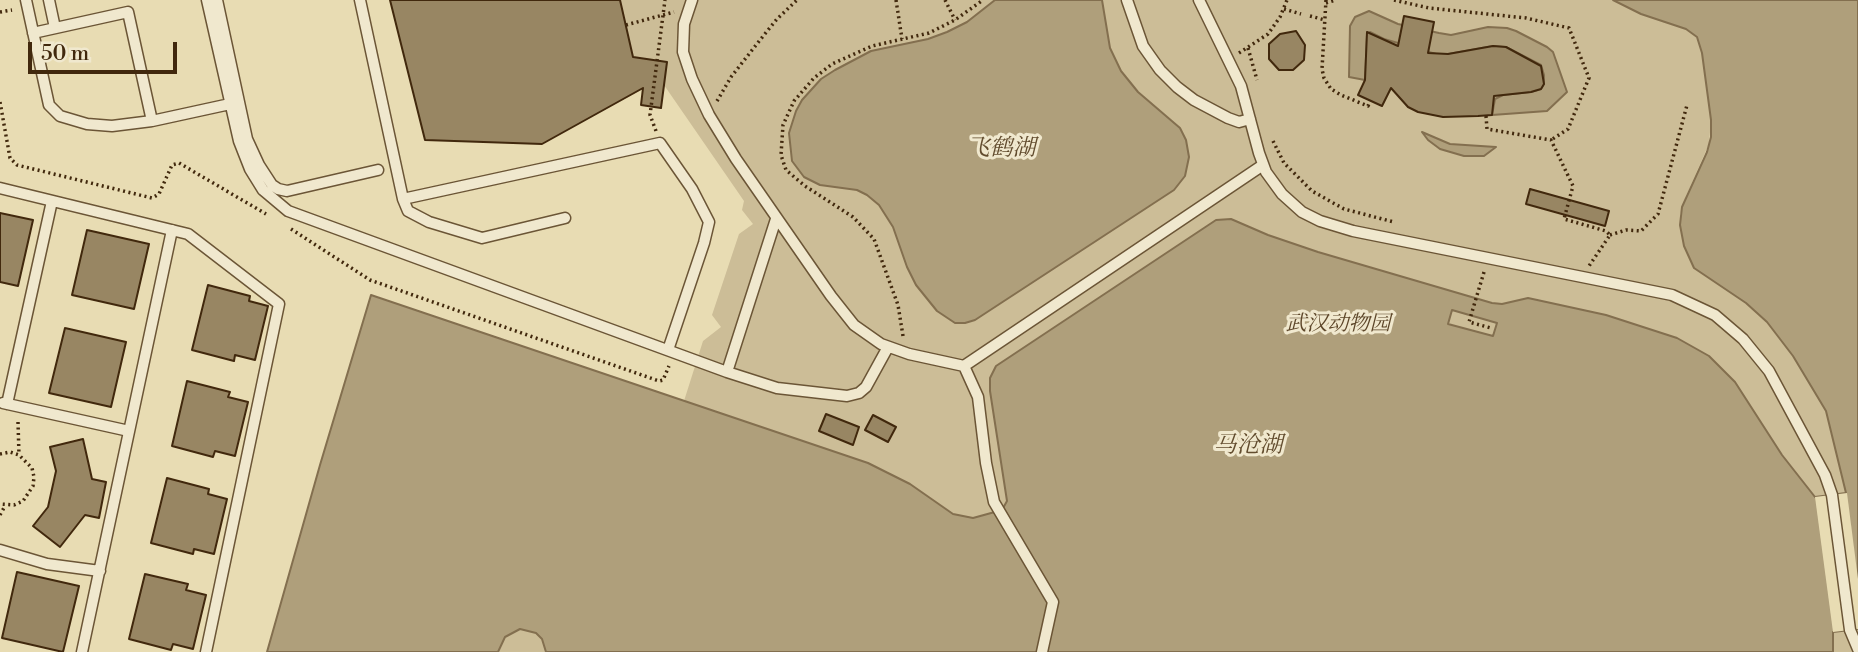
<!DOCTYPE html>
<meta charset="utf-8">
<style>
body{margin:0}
#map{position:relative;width:1858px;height:652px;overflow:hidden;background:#e8dcb3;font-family:"Libre Bodoni",serif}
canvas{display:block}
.scale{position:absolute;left:28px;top:42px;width:149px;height:32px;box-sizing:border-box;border:4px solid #41280d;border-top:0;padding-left:9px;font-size:21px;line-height:24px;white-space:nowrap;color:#41280d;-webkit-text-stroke:5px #f0e8ce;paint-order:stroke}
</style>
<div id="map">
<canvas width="1858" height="652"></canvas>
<div class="scale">50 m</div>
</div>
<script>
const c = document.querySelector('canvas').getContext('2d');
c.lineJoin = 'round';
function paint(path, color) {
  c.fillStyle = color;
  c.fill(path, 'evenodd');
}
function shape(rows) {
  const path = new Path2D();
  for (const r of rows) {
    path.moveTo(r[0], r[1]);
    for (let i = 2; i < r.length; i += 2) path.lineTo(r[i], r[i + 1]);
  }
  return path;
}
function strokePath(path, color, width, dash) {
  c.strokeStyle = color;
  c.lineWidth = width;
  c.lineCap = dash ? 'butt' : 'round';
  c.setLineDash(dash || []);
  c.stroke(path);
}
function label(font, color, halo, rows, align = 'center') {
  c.font = font + ' "Libre Bodoni","Noto Serif SC",serif';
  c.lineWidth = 6;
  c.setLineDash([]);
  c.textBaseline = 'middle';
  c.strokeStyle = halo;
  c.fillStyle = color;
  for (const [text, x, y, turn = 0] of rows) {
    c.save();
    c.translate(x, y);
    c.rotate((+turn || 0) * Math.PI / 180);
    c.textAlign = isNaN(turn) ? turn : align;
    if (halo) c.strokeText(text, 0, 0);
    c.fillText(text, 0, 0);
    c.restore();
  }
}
paint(shape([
 [390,0,1613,0,1641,14,1686,29,1697,37,1702,53,1711,120,1709,144,1686,196,1680,215,1694,268,1746,303,1767,322,1793,356,1826,411,1847,493,1858,579,1858,652,995,652,988,514,973,518,958,517,888,472,868,463,684,401,703,341,721,327,712,315,739,234,753,224,742,210,744,201,664,85,667,62,647,59,643,89,542,144,425,140],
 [520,629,536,633,542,639,546,652,498,652,505,637]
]), '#ccbd97');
const water = shape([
 [995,0,1102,0,1110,48,1121,71,1138,92,1180,128,1186,140,1189,157,1185,176,1174,190,975,320,965,323,955,323,937,311,916,285,907,267,893,227,879,205,867,195,857,190,820,185,804,177,792,161,789,133,796,111,802,100,821,79,835,70,871,51,928,39,947,32,967,22,995,0],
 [1613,0,1858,0,1858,629,1833,632,1833,652,546,652,542,639,536,633,520,629,505,637,498,652,267,652,320,465,371,295,868,463,910,484,953,514,973,518,1002,510,1007,501,990,391,990,378,996,366,1216,220,1231,219,1268,235,1318,252,1492,303,1502,304,1528,298,1606,315,1677,338,1709,356,1735,382,1782,455,1815,497,1846,493,1826,411,1793,356,1767,322,1746,303,1694,268,1684,246,1680,225,1682,207,1707,152,1711,137,1711,120,1702,53,1697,37,1686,29,1641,14,1613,0],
 [1452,310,1497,323,1493,336,1448,324,1452,310],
 [1369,11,1398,24,1439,33,1451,35,1488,27,1507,28,1516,31,1547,47,1553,52,1567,92,1547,111,1492,115,1495,99,1503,95,1531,92,1541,89,1544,84,1544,75,1541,65,1506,47,1493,46,1448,54,1436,54,1384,39,1370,32,1367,35,1365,80,1349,77,1350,26,1355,17,1369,11],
 [1422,132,1450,144,1496,147,1484,156,1464,156,1440,149,1428,140,1422,132]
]);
paint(water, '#af9f7b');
strokePath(water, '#836f4f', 2);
paint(shape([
 [1847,493,1858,579,1858,629,1833,632,1815,497]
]), '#e8dcb3');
const building = shape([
 [390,0,620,0,633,57,667,62,661,108,641,105,643,88,542,144,425,140,390,0],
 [1404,16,1434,22,1428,53,1448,54,1493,46,1506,47,1541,66,1544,84,1541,89,1531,92,1494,96,1492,115,1478,116,1443,117,1418,112,1408,107,1391,88,1382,106,1358,95,1365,80,1367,32,1398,46,1404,16],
 [1296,31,1305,45,1304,60,1293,70,1279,70,1269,59,1269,44,1280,34,1296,31],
 [1530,189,1609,211,1605,226,1526,204,1530,189],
 [0,213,33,220,18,286,0,282,0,213],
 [87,230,149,244,134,309,72,295,87,230],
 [208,285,250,296,249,301,268,306,255,360,235,355,234,361,192,350,208,285],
 [65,328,126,342,111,407,49,393,65,328],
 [187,381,230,392,228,397,248,402,235,456,215,451,213,457,172,446,187,381],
 [826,414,859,427,853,445,819,431,826,414],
 [873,415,896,427,888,442,865,430,873,415],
 [83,439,92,479,106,482,99,518,85,515,60,547,33,526,48,507,56,471,50,447,83,439],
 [167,478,209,489,208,494,227,499,214,554,194,549,193,554,151,543,167,478],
 [17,572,79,586,63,652,2,638,17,572],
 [145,574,188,584,186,590,206,595,193,649,173,644,171,650,129,639,145,574]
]);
paint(building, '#988663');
strokePath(building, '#41280d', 2);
const lane = shape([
 [26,0,49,105,60,116,87,124,112,126,152,121,230,104],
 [49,0,55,28],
 [207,0,239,141,250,169,263,190,288,211,727,372,777,388,847,396,859,393,866,387,888,347],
 [217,0,247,139,259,165,272,185,278,189,287,191,378,170],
 [360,0,403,199,408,211,429,222,482,238,565,218],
 [692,0,684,24,683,52,692,79,709,115,736,159,831,296,854,325,881,344,909,354,964,366,1263,165],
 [1127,0,1143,46,1160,70,1177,87,1194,100,1228,118,1239,122,1250,119],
 [1199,0,1241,86,1259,153,1266,172,1282,194,1302,212,1320,221,1353,231,1672,295,1715,315,1743,339,1769,371,1825,475,1832,495,1850,630,1858,649],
 [33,33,128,12,152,121],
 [0,188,188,234,279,304,206,652],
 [403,199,660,143,692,189,709,222,704,243,668,350],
 [964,366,978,397,986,463,994,502,1053,602,1042,652],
 [727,372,776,219],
 [3,403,129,431],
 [7,404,52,201],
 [0,550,47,564,100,571],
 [82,652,172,230]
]);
strokePath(lane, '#6b5536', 13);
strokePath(shape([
 [896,0,902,39],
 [945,0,955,20],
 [1326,0,1322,69,1324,78,1331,89,1341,95,1368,106,1370,101],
 [1394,0,1429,8,1526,18,1569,28,1589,78,1568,129,1551,140],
 [1326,3,1336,0],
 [1284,9,1301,14],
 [0,12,12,10],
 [1310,16,1325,20],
 [626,25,674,12],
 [1248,48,1257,80],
 [1239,53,1268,34,1280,17,1287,0],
 [717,101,731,77,760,40,777,19,797,0],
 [0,102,10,158,17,165,152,198,159,194,172,165,179,163,266,214],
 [1486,116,1487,129,1551,140,1573,186,1564,219,1606,231,1610,235,1589,266],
 [656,131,650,115,665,0],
 [1273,141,1284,163,1312,191,1344,209,1394,222],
 [291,229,370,280,659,381,663,380,669,366],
 [1610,235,1626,230,1641,231,1658,214,1687,105],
 [1484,272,1469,322,1491,328],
 [903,336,898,305,874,239,853,217,805,186,786,170,781,155,783,125,794,101,814,78,832,64,872,46,929,33,955,20,983,0],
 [18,422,19,455],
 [0,454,10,452,19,455,32,468,34,477,33,486,23,501,14,505,0,504],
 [0,515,5,506]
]), '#41280d', 3.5, [2, 3.5]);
strokePath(lane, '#f0e8ce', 10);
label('italic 21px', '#5d4629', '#f0e8ce', [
 ["武汉动物园",1338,325]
]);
label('italic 23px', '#624c2e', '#f0e8ce', [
 ["飞鹤湖",1001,149],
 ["马沧湖",1248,446]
]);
</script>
